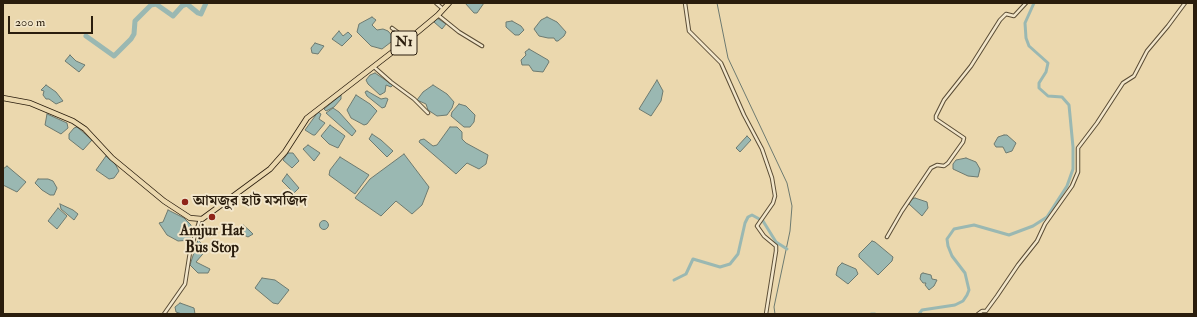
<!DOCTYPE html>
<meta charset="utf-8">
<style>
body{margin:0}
#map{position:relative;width:1197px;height:317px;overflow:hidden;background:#ebd8ae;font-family:"IM FELL Double Pica",serif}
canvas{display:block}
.frame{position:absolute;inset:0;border:4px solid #2a1d0d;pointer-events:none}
.scale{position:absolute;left:8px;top:16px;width:85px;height:18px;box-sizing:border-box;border:2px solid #2a1d0d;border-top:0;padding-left:5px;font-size:12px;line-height:14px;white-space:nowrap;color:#2a1d0d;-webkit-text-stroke:3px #f2e6ca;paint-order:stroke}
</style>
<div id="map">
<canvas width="1197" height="317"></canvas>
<div class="frame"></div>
<div class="scale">200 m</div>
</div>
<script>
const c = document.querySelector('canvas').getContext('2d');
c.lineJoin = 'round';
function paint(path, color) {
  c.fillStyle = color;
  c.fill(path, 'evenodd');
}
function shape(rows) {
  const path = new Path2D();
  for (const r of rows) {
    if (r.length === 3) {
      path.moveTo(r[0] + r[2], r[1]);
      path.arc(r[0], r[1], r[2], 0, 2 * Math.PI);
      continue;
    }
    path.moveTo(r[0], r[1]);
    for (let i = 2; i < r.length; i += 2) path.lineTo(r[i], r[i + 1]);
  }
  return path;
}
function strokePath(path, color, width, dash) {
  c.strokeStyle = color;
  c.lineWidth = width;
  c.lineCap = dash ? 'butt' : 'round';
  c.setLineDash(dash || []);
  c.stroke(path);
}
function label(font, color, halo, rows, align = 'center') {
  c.font = font + ' "IM FELL Double Pica","Noto Serif Bengali",serif';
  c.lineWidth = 4;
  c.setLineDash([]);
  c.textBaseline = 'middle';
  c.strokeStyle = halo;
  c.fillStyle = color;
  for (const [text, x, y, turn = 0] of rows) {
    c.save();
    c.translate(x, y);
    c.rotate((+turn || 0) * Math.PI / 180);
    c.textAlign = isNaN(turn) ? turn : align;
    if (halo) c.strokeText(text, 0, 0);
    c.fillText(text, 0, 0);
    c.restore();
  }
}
const water = shape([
 [465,3,484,3,477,13,474,13,465,3],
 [372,17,376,20,372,25,377,30,383,29,388,31,395,39,382,49,371,46,357,32,359,24,372,17],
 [547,17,557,22,566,32,564,36,558,41,556,41,554,38,548,38,539,36,534,29,541,20,547,17],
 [437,18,446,24,442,29,434,22,437,18],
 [512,21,521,26,524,30,519,35,515,35,506,27,506,22,512,21],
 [339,31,343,36,348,32,352,36,342,46,332,39,339,31],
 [315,43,324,46,318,54,312,53,311,48,315,43],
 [529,49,548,60,549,62,543,72,533,71,529,65,522,65,521,60,526,55,525,52,529,49],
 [70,55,76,61,85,65,79,72,65,61,70,55],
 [375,73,393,85,391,87,386,85,385,92,380,95,368,84,366,80,370,75,375,73],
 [657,80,663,91,661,101,651,116,639,109,657,80],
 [46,85,56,92,63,101,56,104,49,99,46,99,43,95,44,91,41,90,46,85],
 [433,85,447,94,454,102,452,108,447,115,437,116,428,110,426,104,417,100,423,92,433,85],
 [367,91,381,99,386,98,388,99,385,107,382,108,367,96,365,92,367,91],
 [341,95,341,99,334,107,326,111,324,109,341,95],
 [356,95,370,104,377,111,367,124,364,125,351,118,347,110,356,95],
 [459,104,466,106,475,115,474,122,470,127,464,127,451,116,452,112,459,104],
 [333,108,339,112,356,131,352,136,326,113,333,108],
 [318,112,321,114,319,119,325,123,315,135,313,135,305,130,318,112],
 [47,114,67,123,68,128,61,134,45,125,47,114],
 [330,125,345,136,338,148,329,144,321,136,330,125],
 [77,127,92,140,83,150,69,139,69,134,74,128,77,127],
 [450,127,457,127,462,132,462,139,466,143,488,155,486,164,479,169,467,163,456,174,419,142,420,140,424,139,433,146,437,145,450,127],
 [372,134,381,140,393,151,387,157,369,139,372,134],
 [1004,135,1007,135,1016,143,1012,151,1006,153,1003,147,996,147,994,144,998,137,1004,135],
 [747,136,751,140,740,152,736,148,747,136],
 [308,145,320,153,314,161,303,149,308,145],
 [288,153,293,153,299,161,292,168,283,160,288,153],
 [404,154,429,187,422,205,412,214,396,201,381,216,355,198,370,179,404,154],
 [106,156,114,162,119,171,114,178,109,179,96,170,106,156],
 [340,157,369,175,355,194,329,175,330,170,340,157],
 [966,158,976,162,980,169,978,177,968,176,953,169,953,164,956,160,966,158],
 [7,166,26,182,17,192,3,185,3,169,7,166],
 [287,174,299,188,294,193,282,181,287,174],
 [38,179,48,179,53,181,57,188,54,195,50,195,42,190,35,183,38,179],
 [915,198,927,202,928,208,922,216,909,204,912,199,915,198],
 [60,204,73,210,78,214,74,220,61,209,60,204],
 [58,208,67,216,57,229,48,221,58,208],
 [168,210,184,218,191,225,192,231,189,235,191,240,178,241,167,235,159,223,163,222,168,210],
 [324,225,4.5],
 [243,225,249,230,253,234,248,237,242,234,238,230,243,225],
 [198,240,207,249,196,262,210,269,208,273,198,273,190,265,198,240],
 [872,241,875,242,893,257,892,261,878,275,859,257,859,254,872,241],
 [842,263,856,269,858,274,848,284,836,275,838,267,842,263],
 [923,273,931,275,932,279,937,280,934,286,929,290,925,285,926,283,923,283,920,279,921,274,923,273],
 [262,278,275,280,289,290,278,304,273,303,255,288,262,278],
 [180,303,194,308,195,314,182,314,176,312,175,307,180,303]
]);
paint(water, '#9ab8b2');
strokePath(water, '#6d7a70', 1);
strokePath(shape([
 [717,3,728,58,787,183,792,206,790,231,774,307,775,314]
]), '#6d7a70', 1);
strokePath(shape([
 [674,280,686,274,693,259,720,267,730,264,738,254,745,223,748,217,752,215,763,221,776,242,787,249],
 [871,314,875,314],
 [919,314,922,310,955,305,963,301,967,295,969,290,965,273,952,256,948,246,947,239,954,229,974,225,1009,235,1033,226,1047,217,1067,186,1073,169,1073,147,1069,105,1062,97,1048,96,1039,88,1039,83,1046,72,1048,63,1029,46,1026,38,1025,23,1034,3]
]), '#9ab8b2', 3);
strokePath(shape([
 [86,36,114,56,131,39,134,34,135,21,151,5,156,4,173,16,182,6,187,4,198,13,201,14,206,3]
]), '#9ab8b2', 5);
const minor = shape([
 [436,3,443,9],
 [685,3,689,31,721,63,744,115,762,149,772,178,775,196,773,203,757,226,764,236,776,246,776,251,766,314],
 [438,15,459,32,482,46],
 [392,28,408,40],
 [374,67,391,82,414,99,428,113],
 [887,237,902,211,931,168,937,165,944,166,948,163,963,142,964,138,936,119,936,116,944,100,971,66,1000,20,1006,14,1014,16,1026,3],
 [164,314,185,284,190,252,200,219],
 [978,314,982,311,986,311,997,296,1018,265,1037,241,1045,224,1072,186,1078,172,1078,148,1097,123,1123,83,1134,76,1147,51,1168,26,1185,3]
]);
const trunk = shape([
 [3,98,30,103,73,121,85,129,112,158,164,201,190,218,202,219,270,169,285,152,307,118,408,40,438,15,449,3]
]);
strokePath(minor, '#5a4c35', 4.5);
strokePath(trunk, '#2a1d0d', 6);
strokePath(minor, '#f2e6ca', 2.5);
strokePath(trunk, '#ebd8ae', 4.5);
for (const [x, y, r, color] of [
 [185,202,4,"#8f2418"],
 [212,217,4,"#8f2418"]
]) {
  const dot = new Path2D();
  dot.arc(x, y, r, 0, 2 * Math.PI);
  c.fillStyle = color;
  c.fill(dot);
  strokePath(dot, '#f2e6ca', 1.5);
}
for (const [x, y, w] of [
 [404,43,26]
]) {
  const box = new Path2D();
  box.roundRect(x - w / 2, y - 12, w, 24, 3);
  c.fillStyle = '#f2e6ca';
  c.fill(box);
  strokePath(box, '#2a1d0d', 1);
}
label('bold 14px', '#2a1d0d', null, [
 ["N1",404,43]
]);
label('bold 15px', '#2a1d0d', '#f2e6ca', [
 ["আমজুর হাট মসজিদ",193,202],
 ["Amjur Hat",212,232,"center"],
 ["Bus Stop",212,249,"center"]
], 'left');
</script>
